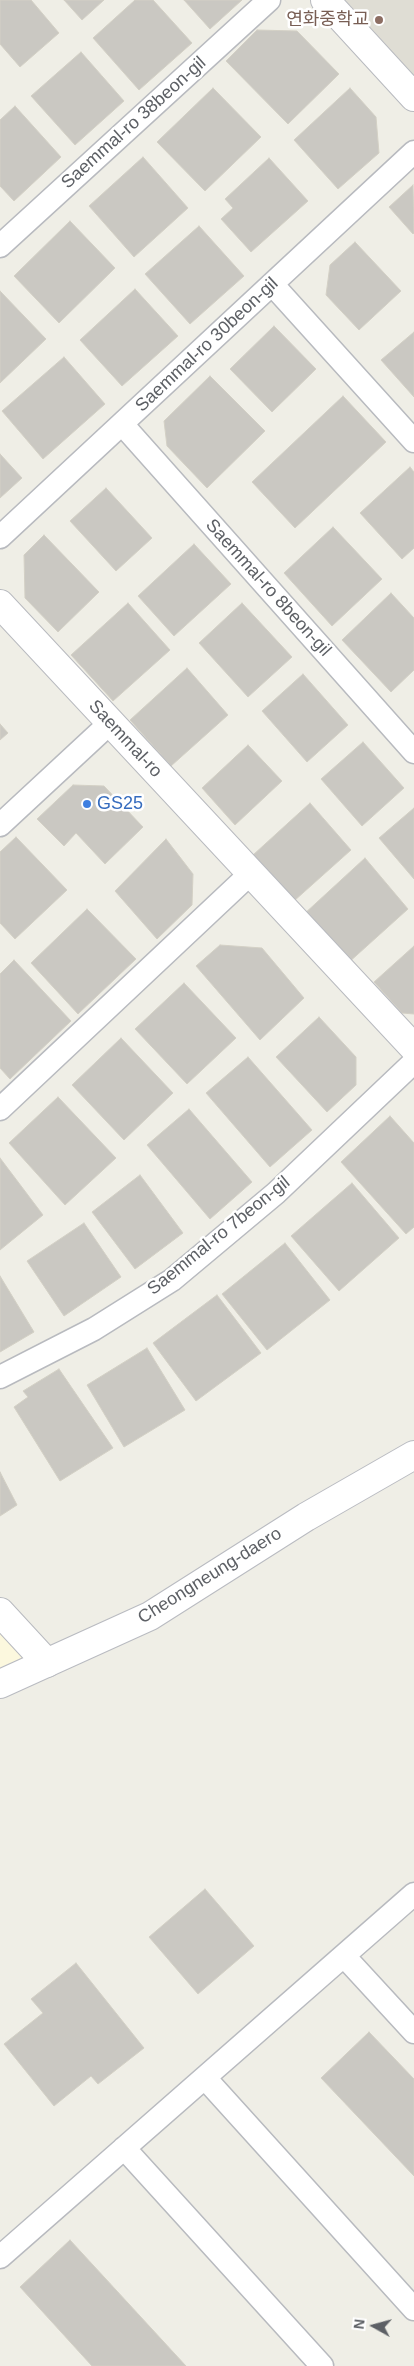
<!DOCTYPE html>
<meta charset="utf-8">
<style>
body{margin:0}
#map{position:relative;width:414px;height:2366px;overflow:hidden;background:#efeee6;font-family:Helvetica,sans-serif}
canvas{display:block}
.north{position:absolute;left:349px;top:2301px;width:50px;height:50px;-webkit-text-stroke:4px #fff;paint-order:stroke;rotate:277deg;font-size:14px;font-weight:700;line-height:20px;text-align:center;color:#5d6065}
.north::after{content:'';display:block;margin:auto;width:18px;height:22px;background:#5d6065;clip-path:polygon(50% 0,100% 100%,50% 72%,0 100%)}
</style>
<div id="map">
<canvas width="414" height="2366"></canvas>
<div class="north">N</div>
</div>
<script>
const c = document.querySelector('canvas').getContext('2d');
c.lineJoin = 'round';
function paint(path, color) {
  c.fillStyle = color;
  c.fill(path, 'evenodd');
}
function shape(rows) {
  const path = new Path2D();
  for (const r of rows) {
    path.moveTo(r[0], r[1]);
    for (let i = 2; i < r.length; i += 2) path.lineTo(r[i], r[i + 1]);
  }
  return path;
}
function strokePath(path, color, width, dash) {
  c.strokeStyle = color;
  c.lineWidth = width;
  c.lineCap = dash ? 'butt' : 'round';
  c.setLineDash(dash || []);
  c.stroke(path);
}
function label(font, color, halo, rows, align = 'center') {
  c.font = font + ' Helvetica,"Noto Sans KR",sans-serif';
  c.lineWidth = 5;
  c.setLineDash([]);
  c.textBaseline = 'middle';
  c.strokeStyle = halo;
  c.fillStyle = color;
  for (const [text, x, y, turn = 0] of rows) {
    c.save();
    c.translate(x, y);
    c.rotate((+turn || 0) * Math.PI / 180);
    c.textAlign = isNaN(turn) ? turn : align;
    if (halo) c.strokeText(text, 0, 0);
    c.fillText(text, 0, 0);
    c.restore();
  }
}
paint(shape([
 [0,1612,47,1663,0,1684]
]), '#fcf8de');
paint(shape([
 [325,0,414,0,414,97]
]), '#dfddd4');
const building = shape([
 [0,0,31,0,59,33,20,67,0,44,0,0],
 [64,0,104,0,82,20,64,0],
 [135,0,153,0,192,43,139,90,93,38,135,0],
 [184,0,242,0,210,29,184,0],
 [257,30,297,31,339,74,288,124,226,61,257,30],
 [81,52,124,101,75,145,31,96,81,52],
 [213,88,261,137,205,191,157,142,213,88],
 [350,88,376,117,379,153,338,189,294,140,350,88],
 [15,106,61,157,14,201,0,186,0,120,15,106],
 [143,157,188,208,134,257,89,206,143,157],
 [269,158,308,201,251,252,221,219,233,208,225,199,269,158],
 [413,185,414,233,413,234,389,207,413,185],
 [70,221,115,268,59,323,14,276,70,221],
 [199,226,244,276,190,324,145,274,199,226],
 [355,242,401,291,359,330,326,295,330,265,355,242],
 [135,289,178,336,122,386,80,340,135,289],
 [0,291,46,339,0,383,0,291],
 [274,326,316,369,272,412,230,369,274,326],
 [414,332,414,397,381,360,414,332],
 [64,357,105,404,43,459,2,411,64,357],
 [210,376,265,431,207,488,167,446,164,421,210,376],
 [343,396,386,442,295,528,252,482,343,396],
 [0,454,22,478,0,498,0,454],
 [410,467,414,472,414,548,402,559,360,513,410,467],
 [106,488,152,538,116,571,70,521,106,488],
 [333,527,382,579,332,626,284,573,333,527],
 [44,535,99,592,58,632,25,598,24,555,44,535],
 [194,544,231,584,174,636,138,596,194,544],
 [391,593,414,618,414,670,391,692,342,640,391,593],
 [128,603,170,650,113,701,71,655,128,603],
 [242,603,292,657,248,697,199,643,242,603],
 [187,668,228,715,171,766,130,720,187,668],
 [303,674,348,725,307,762,262,711,303,674],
 [0,724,8,733,0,740,0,724],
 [363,742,404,788,362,826,321,779,363,742],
 [248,745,282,781,235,825,202,788,248,745],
 [73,785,104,786,143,827,105,864,76,833,64,846,37,819,73,785],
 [310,803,351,850,294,901,253,855,310,803],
 [414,808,414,879,379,838,414,808],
 [16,837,67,890,15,939,0,923,0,852,16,837],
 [166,839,193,874,192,905,157,939,115,891,166,839],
 [365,858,408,909,347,964,303,915,365,858],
 [87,909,136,959,78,1014,31,963,87,909],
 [220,945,262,948,304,998,260,1040,196,966,220,945],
 [414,946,414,1014,402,1013,374,982,414,946],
 [14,960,71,1021,10,1079,0,1068,0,974,14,960],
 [184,983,236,1038,187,1084,135,1029,184,983],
 [319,1017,356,1057,356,1085,327,1112,276,1057,319,1017],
 [121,1038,173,1093,124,1140,72,1085,121,1038],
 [248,1057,312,1130,270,1167,206,1093,248,1057],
 [58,1097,116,1158,65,1205,9,1143,58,1097],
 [189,1109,252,1182,210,1219,147,1145,189,1109],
 [390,1116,414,1143,414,1227,406,1234,341,1162,390,1116],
 [0,1158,43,1215,0,1250,0,1158],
 [140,1175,183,1233,135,1269,92,1212,140,1175],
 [352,1183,399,1238,339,1291,291,1236,352,1183],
 [84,1223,121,1277,64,1316,27,1261,84,1223],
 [285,1243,330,1300,267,1350,222,1294,285,1243],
 [0,1276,34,1332,0,1352,0,1276],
 [217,1295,261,1353,196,1401,153,1343,217,1295],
 [147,1348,185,1410,124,1447,87,1385,147,1348],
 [59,1369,113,1448,60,1481,14,1407,28,1397,23,1391,59,1369],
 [0,1472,17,1505,0,1516,0,1472],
 [205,1889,254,1946,198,1994,149,1937,205,1889],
 [76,1963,144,2048,98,2084,91,2076,54,2106,4,2044,43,2013,31,1999,76,1963],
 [369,2032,414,2079,414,2176,321,2078,369,2032],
 [70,2240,186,2366,92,2366,20,2287,70,2240]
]);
paint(building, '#cac8c2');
strokePath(building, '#d3d0c5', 1);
const lane = shape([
 [0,246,269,0],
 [272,284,414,441],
 [122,424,414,752],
 [0,537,414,152],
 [0,825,110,723],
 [0,1109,251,873],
 [0,1377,94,1329,172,1280,276,1193,414,1062],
 [344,1956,414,2032],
 [205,2078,414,2309],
 [124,2148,322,2366],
 [0,2257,414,1894]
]);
const street = shape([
 [325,0,414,97],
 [0,604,414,1048],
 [0,1612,47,1663]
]);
const secondary = shape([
 [0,1684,150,1616,306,1517,414,1455]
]);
strokePath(lane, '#b8babf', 25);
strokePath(street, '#b8babf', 30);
strokePath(secondary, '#b9bbc1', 30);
strokePath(lane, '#fff', 22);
strokePath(street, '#fff', 28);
strokePath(secondary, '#fff', 28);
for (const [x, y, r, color] of [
 [379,20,5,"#8d6e63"],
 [87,804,5,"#3f7fe0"]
]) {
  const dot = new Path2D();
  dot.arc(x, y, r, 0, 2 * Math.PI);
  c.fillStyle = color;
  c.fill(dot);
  strokePath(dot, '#fff', 2);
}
label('18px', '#785e54', '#fff', [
 ["연화중학교",369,20]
], 'right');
label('18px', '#5d6065', '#fff', [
 ["Saemmal-ro 38beon-gil",134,123,-42],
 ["Saemmal-ro 30beon-gil",207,345,-43],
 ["Saemmal-ro 8beon-gil",268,588,48],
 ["Saemmal-ro",125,739,47],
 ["Saemmal-ro 7beon-gil",219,1236,-39],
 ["Cheongneung-daero",210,1576,-32]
]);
label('18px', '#366cbe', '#fff', [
 ["GS25",97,804]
], 'left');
</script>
